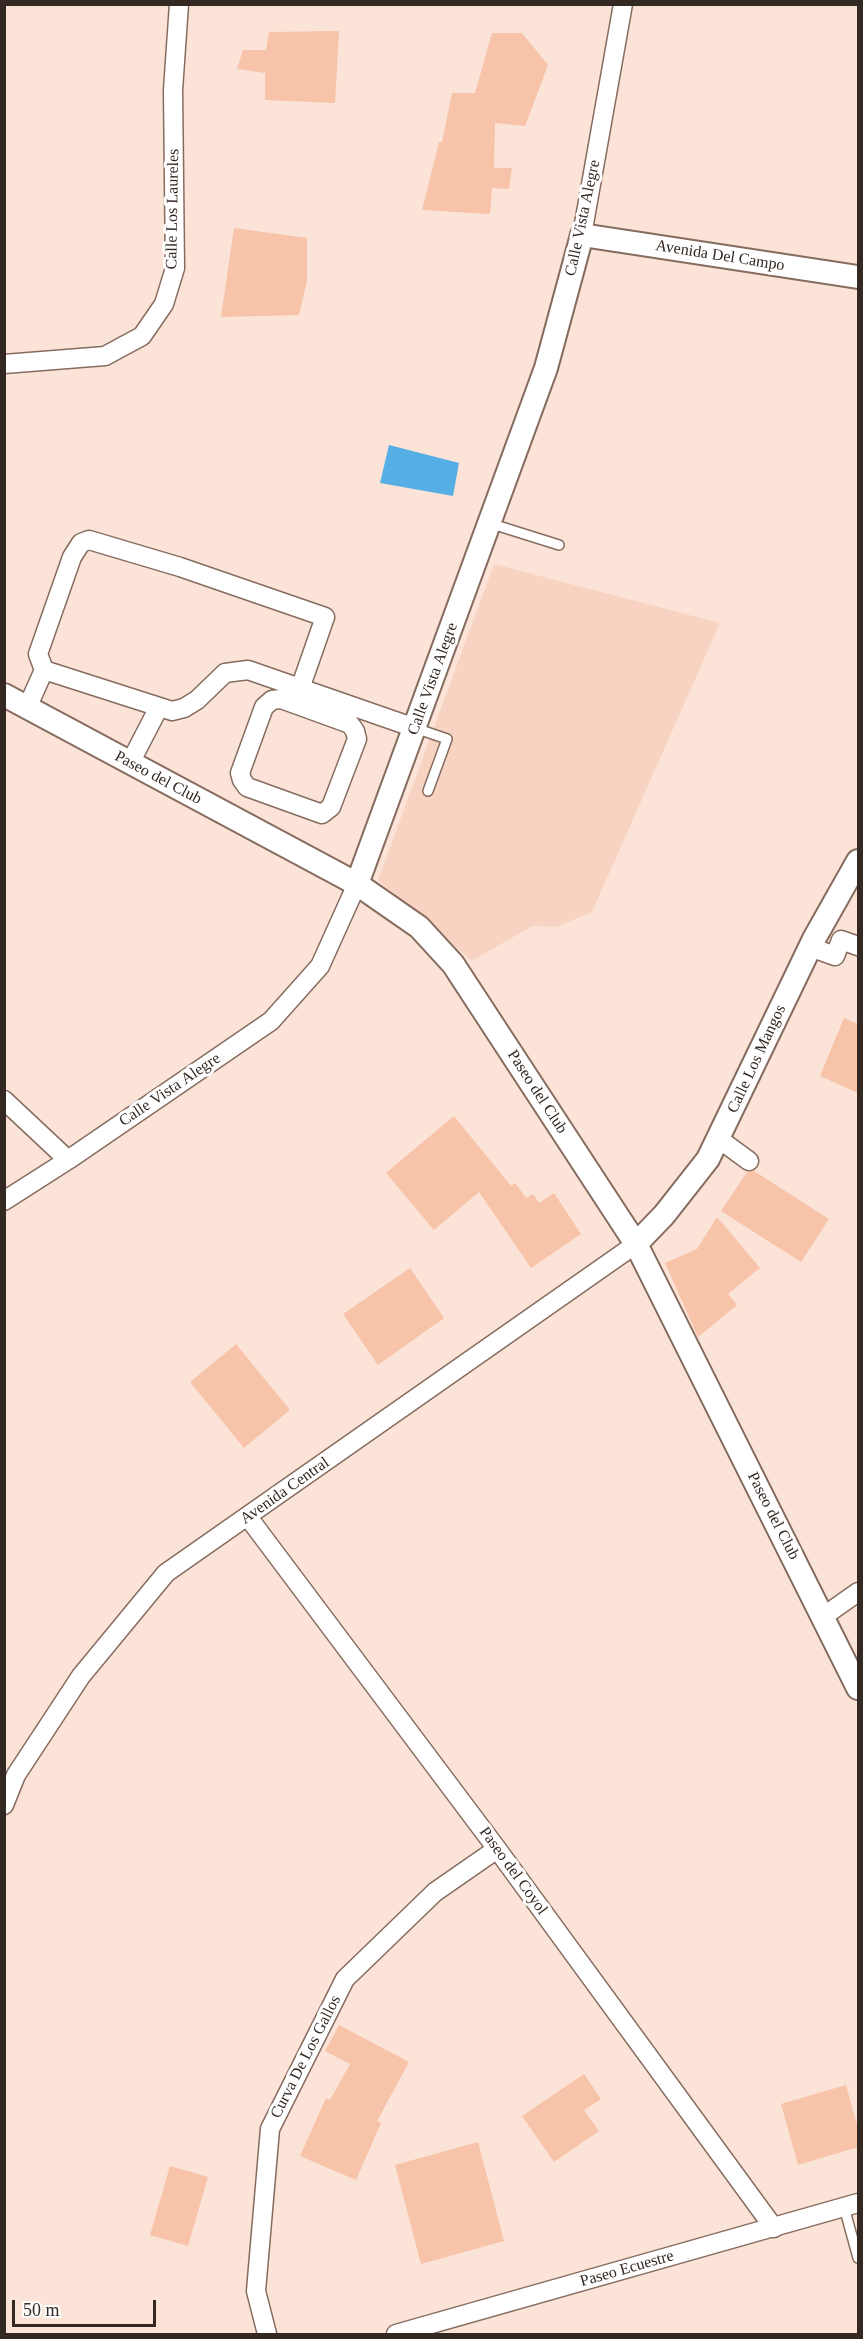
<!DOCTYPE html>
<style>
body{margin:0}
#map{position:relative;width:863px;height:2339px;overflow:hidden;background:#fbe3d7;font-family:Georgia,serif}
canvas{display:block}
.frame{position:absolute;inset:0;border:6px solid #332822;pointer-events:none}
.scale{position:absolute;left:12px;top:2300px;width:144px;height:27px;box-sizing:border-box;border:3px solid #332822;border-top:0;padding-left:8px;font-size:18px;line-height:21px;white-space:nowrap;color:#332822;-webkit-text-stroke:4px #fff;paint-order:stroke}
</style>
<div id="map">
<canvas width="863" height="2339"></canvas>
<div class="frame"></div>
<div class="scale">50 m</div>
</div>
<script>
const c = document.querySelector('canvas').getContext('2d');
c.lineJoin = 'round';
function paint(path, color) {
  c.fillStyle = color;
  c.fill(path, 'evenodd');
}
function shape(rows) {
  const path = new Path2D();
  for (const r of rows) {
    path.moveTo(r[0], r[1]);
    for (let i = 2; i < r.length; i += 2) path.lineTo(r[i], r[i + 1]);
  }
  return path;
}
function strokePath(path, color, width, dash) {
  c.strokeStyle = color;
  c.lineWidth = width;
  c.lineCap = dash ? 'butt' : 'round';
  c.setLineDash(dash || []);
  c.stroke(path);
}
function label(font, color, halo, rows, align = 'center') {
  c.font = font + ' Georgia,serif';
  c.lineWidth = 6;
  c.setLineDash([]);
  c.textBaseline = 'middle';
  c.strokeStyle = halo;
  c.fillStyle = color;
  for (const [text, x, y, turn = 0] of rows) {
    c.save();
    c.translate(x, y);
    c.rotate((+turn || 0) * Math.PI / 180);
    c.textAlign = isNaN(turn) ? turn : align;
    if (halo) c.strokeText(text, 0, 0);
    c.fillText(text, 0, 0);
    c.restore();
  }
}
paint(shape([
 [494,564,720,623,592,912,556,927,532,926,472,961,378,880]
]), '#f9d3c1');
paint(shape([
 [389,445,459,463,453,496,380,483]
]), '#55aee4');
paint(shape([
 [339,31,335,103,265,100,265,73,237,69,243,50,266,50,269,32],
 [492,33,522,33,548,65,525,126,495,123,494,168,512,168,509,189,492,188,490,214,422,210,439,142,442,142,452,93,475,93],
 [234,228,307,238,307,281,299,315,221,317],
 [844,1018,858,1024,858,1093,820,1076],
 [454,1116,511,1186,515,1183,526,1198,533,1194,539,1203,554,1193,581,1234,531,1268,479,1192,434,1230,386,1173],
 [754,1171,829,1219,801,1262,721,1211,747,1172],
 [717,1217,760,1268,728,1294,737,1305,698,1337,665,1263,697,1249],
 [410,1268,444,1318,378,1365,343,1314],
 [236,1344,290,1410,244,1448,190,1382],
 [339,2025,409,2062,377,2121,381,2123,356,2180,300,2156,326,2098,330,2100,350,2064,325,2051],
 [584,2074,601,2099,584,2110,599,2131,554,2162,522,2116],
 [846,2085,858,2128,858,2147,798,2165,781,2104],
 [478,2142,504,2241,421,2264,395,2165],
 [170,2166,208,2177,188,2246,150,2235]
]), '#f7c3a9');
const service = shape([
 [489,523,559,545],
 [415,728,447,739,428,791],
 [844,2207,858,2258]
]);
const minor = shape([
 [582,235,623,4],
 [4,364,105,356,142,336,164,304,175,268,173,90,179,4],
 [44,670,172,711,184,708,197,700,225,673,248,670,415,728],
 [281,699,350,724,355,731,357,739,331,807,322,814,247,787,242,780,240,773,264,707,272,700,281,699],
 [27,708,44,670,38,654,72,557,81,543,89,540,180,567,325,617,295,703],
 [130,763,159,707],
 [810,947,835,956,841,940,858,946],
 [4,1100,68,1160],
 [719,1139,749,1161],
 [4,1201,68,1160,271,1021,320,966,357,884],
 [248,1517,497,1849,774,2228],
 [824,1616,858,1592],
 [4,1805,16,1775,81,1676,166,1573,636,1244],
 [267,2334,256,2291,270,2129,345,1979,435,1892,497,1849],
 [396,2334,858,2203]
]);
const tertiary = shape([
 [4,695,357,884,419,927,453,964,636,1244,858,1688],
 [357,884,546,368,582,235,858,277],
 [636,1244,664,1215,708,1159,814,939,858,861]
]);
strokePath(service, '#866c5f', 12);
strokePath(minor, '#866c5f', 21);
strokePath(tertiary, '#866c5f', 26);
strokePath(service, '#fff', 9);
strokePath(minor, '#fff', 18);
strokePath(tertiary, '#fff', 22);
label('16px', '#332822', '#fff', [
 ["Calle Los Laureles",173,209,-89],
 ["Calle Vista Alegre",583,218,-78],
 ["Avenida Del Campo",720,256,9],
 ["Calle Vista Alegre",433,679,-70],
 ["Paseo del Club",158,778,28],
 ["Calle Los Mangos",757,1059,-65],
 ["Calle Vista Alegre",170,1090,-34],
 ["Paseo del Club",537,1092,57],
 ["Avenida Central",285,1491,-35],
 ["Paseo del Club",773,1516,63],
 ["Paseo del Coyol",513,1871,54],
 ["Curva De Los Gallos",306,2057,-63],
 ["Paseo Ecuestre",627,2269,-16]
]);
</script>
